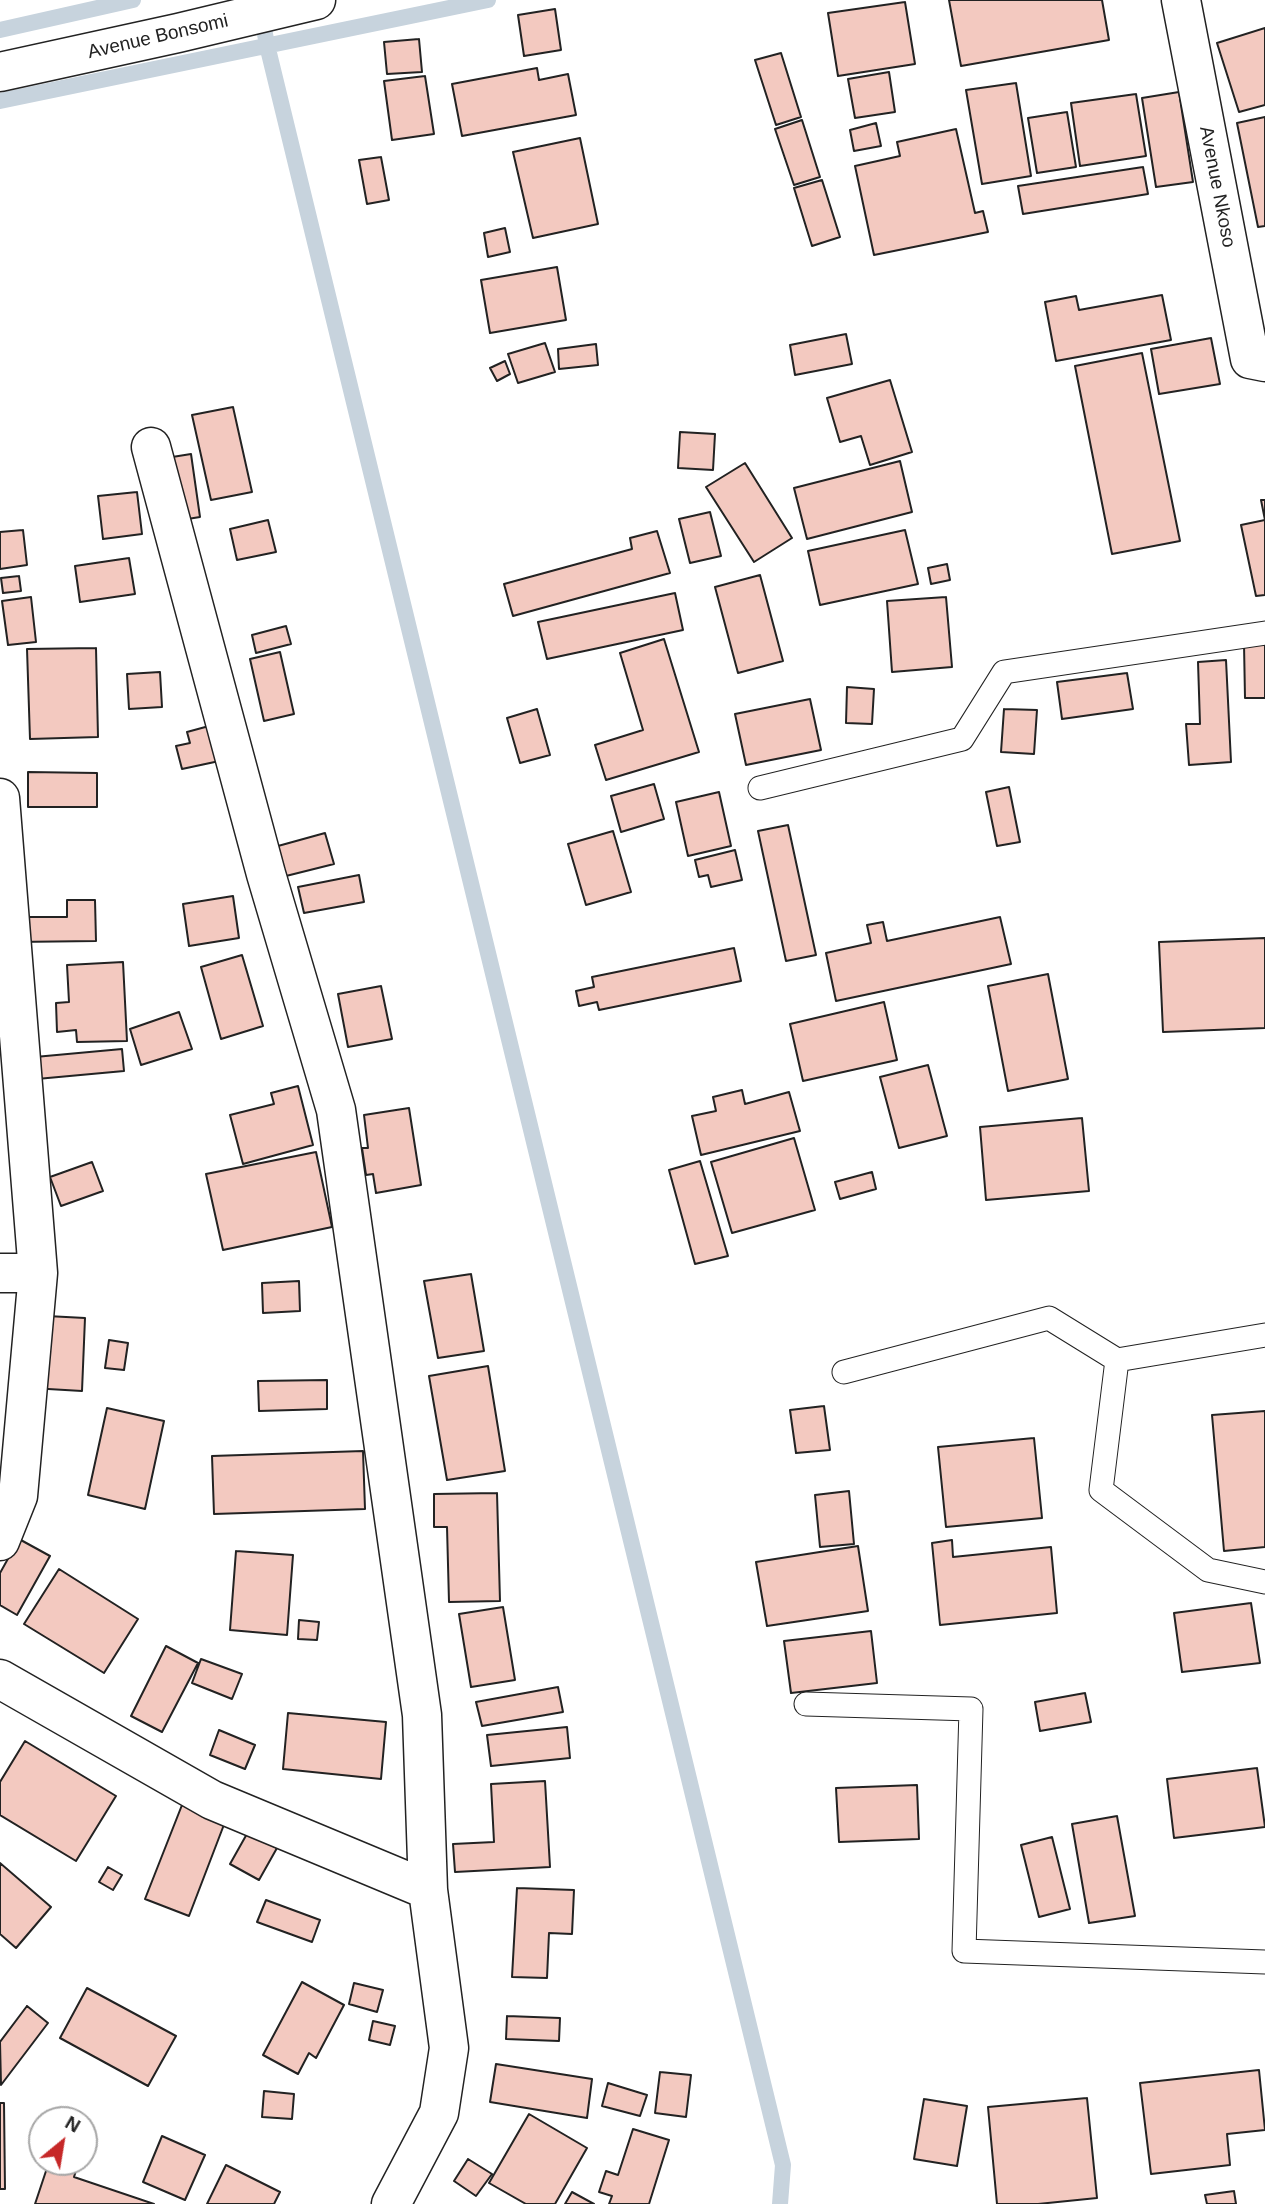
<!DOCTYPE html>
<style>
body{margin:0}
#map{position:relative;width:1265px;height:2204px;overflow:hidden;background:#fff;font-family:Helvetica,sans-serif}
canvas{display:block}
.north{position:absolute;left:28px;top:2106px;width:70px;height:70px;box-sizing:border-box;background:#fff;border:2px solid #a7a7a7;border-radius:50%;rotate:30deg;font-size:19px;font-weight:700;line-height:28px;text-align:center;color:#222}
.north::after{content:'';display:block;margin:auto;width:24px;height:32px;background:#c62828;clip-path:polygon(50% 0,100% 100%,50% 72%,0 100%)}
</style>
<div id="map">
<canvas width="1265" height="2204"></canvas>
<div class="north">N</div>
</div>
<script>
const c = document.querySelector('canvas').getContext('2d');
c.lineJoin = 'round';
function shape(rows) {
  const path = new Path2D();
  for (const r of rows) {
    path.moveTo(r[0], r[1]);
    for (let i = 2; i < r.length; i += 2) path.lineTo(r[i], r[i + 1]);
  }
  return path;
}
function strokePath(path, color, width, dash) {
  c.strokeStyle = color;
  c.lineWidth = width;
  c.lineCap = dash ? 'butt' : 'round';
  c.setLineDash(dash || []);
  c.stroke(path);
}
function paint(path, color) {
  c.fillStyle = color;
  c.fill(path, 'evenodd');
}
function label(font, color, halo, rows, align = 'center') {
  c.font = font + ' Helvetica,sans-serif';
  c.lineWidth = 5;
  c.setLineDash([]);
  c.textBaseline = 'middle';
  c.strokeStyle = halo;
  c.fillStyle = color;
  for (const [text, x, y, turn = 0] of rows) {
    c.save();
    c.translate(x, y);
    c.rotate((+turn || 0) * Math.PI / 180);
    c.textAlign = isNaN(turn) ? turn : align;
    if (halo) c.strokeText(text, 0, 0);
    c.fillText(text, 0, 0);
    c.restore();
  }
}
strokePath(shape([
 [261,12,267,45,783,2165,780,2204],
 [0,30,133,0],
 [0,101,488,0]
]), '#c7d3dd', 16);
const building = shape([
 [949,0,1102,0,1109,40,961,66,949,0],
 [905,2,915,64,838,76,828,13,905,2],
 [555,9,561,50,524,56,518,15,555,9],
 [1265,28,1265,105,1239,112,1217,43,1265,28],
 [419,39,422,72,387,74,384,42,419,39],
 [781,53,801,117,776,125,755,60,781,53],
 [537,68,539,80,568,74,576,115,462,136,452,84,537,68],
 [889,72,895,112,855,118,848,79,889,72],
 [425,76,434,134,392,140,384,81,425,76],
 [1016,83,1031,176,982,184,966,90,1016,83],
 [1179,92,1193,182,1156,187,1142,98,1179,92],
 [1136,94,1146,156,1080,166,1071,103,1136,94],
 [1067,112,1076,167,1037,173,1028,118,1067,112],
 [1265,117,1265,226,1258,227,1237,123,1265,117],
 [802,120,820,177,794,185,775,129,802,120],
 [876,123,881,146,854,151,850,130,876,123],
 [956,129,975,213,983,211,988,232,874,255,855,166,900,156,897,142,956,129],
 [580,138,598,224,533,238,513,152,580,138],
 [381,157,389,200,367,204,359,160,381,157],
 [1143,167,1148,194,1023,214,1018,186,1143,167],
 [822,180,840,237,812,246,794,188,822,180],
 [505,228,510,252,488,257,484,233,505,228],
 [557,267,566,320,490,333,481,280,557,267],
 [1162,295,1171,340,1056,361,1045,302,1076,296,1079,310,1162,295],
 [846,334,852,364,795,375,790,345,846,334],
 [1211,338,1220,384,1159,394,1151,349,1211,338],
 [545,343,555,372,518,383,508,354,545,343],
 [596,344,598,365,559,369,558,349,596,344],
 [1142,353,1180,541,1112,554,1075,366,1142,353],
 [505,361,510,374,497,381,490,368,505,361],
 [890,380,912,452,870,465,861,436,840,442,827,398,890,380],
 [233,407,252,492,211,500,192,415,233,407],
 [680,432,715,434,713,470,678,468,680,432],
 [191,454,200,517,175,521,166,458,191,454],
 [900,461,912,512,807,539,794,488,900,461],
 [745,463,792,538,754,562,706,487,745,463],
 [137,492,142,534,103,539,98,496,137,492],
 [1261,500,1265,500,1265,595,1256,596,1241,525,1265,520,1261,500],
 [710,512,721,556,690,563,679,519,710,512],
 [268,520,276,552,237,560,230,529,268,520],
 [23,530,27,565,0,569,0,532,23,530],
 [905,530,918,584,820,605,808,551,905,530],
 [657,531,670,573,513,616,504,584,632,549,630,538,657,531],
 [129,558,135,594,80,602,75,566,129,558],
 [947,564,950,580,931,584,928,568,947,564],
 [760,575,783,661,738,673,715,587,760,575],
 [19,576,21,591,3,593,1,578,19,576],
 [675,593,683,630,547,659,538,622,675,593],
 [31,597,36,642,8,645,2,601,31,597],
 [946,597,952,667,892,672,887,601,946,597],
 [286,626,291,644,256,653,252,635,286,626],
 [664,639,699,752,606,780,595,745,643,730,620,653,664,639],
 [1244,644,1265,644,1265,698,1245,698,1244,644],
 [96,648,98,737,30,739,27,649,96,648],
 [280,652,294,714,264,721,250,659,280,652],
 [1226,660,1231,762,1189,765,1186,724,1200,724,1198,662,1226,660],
 [160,672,162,707,129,709,127,674,160,672],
 [1127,673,1133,709,1062,719,1057,682,1127,673],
 [847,687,874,689,872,724,846,723,847,687],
 [810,699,821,750,746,765,735,714,810,699],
 [537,709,550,755,520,763,507,718,537,709],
 [1004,709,1037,710,1034,754,1001,752,1004,709],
 [209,726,224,760,182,769,176,746,190,743,187,732,209,726],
 [28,772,97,773,97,807,28,807,28,772],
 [654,784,664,819,621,832,611,796,654,784],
 [1009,787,1020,842,997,846,986,792,1009,787],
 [719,792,731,846,688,856,676,802,719,792],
 [788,825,816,955,786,961,758,831,788,825],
 [613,831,631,892,586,905,568,844,613,831],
 [325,833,334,864,286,876,278,846,325,833],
 [735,850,742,880,711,887,708,875,699,877,695,860,735,850],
 [359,875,364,902,304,913,298,887,359,875],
 [233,896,239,938,189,946,183,904,233,896],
 [67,900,95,900,96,941,14,942,13,917,67,917,67,900],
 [1000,917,1011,964,836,1001,826,953,871,943,867,925,883,922,887,941,1000,917],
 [1265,938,1265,1028,1163,1032,1159,942,1265,938],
 [734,948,741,981,599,1010,597,1002,579,1006,576,991,594,987,592,977,734,948],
 [242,955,263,1026,221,1039,201,967,242,955],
 [123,962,127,1041,77,1042,76,1030,57,1032,56,1003,69,1002,67,965,123,962],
 [1048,974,1068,1079,1008,1091,988,986,1048,974],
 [381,986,392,1039,348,1047,338,994,381,986],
 [884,1002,897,1060,803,1081,790,1024,884,1002],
 [179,1012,192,1049,141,1065,130,1029,179,1012],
 [122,1049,124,1071,26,1080,24,1058,122,1049],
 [928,1065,947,1136,899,1148,880,1077,928,1065],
 [298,1086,313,1145,243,1164,230,1115,274,1104,271,1093,298,1086],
 [742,1090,745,1104,789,1092,800,1131,701,1155,692,1116,716,1111,713,1097,742,1090],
 [409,1108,421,1185,376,1193,373,1174,366,1175,362,1148,368,1148,364,1115,409,1108],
 [1082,1118,1089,1191,986,1200,980,1127,1082,1118],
 [794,1138,815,1210,732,1233,711,1162,794,1138],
 [316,1152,332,1227,223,1250,206,1174,316,1152],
 [700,1161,728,1256,695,1264,669,1170,700,1161],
 [92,1162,103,1191,61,1206,50,1177,92,1162],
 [872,1172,876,1189,840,1199,835,1182,872,1172],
 [471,1274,484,1351,438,1358,424,1281,471,1274],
 [299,1281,300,1311,263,1313,262,1283,299,1281],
 [47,1316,85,1318,82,1391,31,1388,47,1316],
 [109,1340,128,1343,124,1370,105,1368,109,1340],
 [488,1366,505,1471,447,1480,429,1376,488,1366],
 [327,1380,327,1409,259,1411,258,1381,327,1380],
 [824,1406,830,1450,796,1453,790,1410,824,1406],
 [107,1408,164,1421,145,1509,88,1495,107,1408],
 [1265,1411,1265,1547,1224,1551,1212,1415,1265,1411],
 [1034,1438,1042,1518,946,1527,938,1447,1034,1438],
 [363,1451,365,1509,214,1514,212,1456,363,1451],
 [849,1491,854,1544,820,1547,815,1495,849,1491],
 [497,1493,500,1601,449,1602,447,1527,434,1527,434,1494,497,1493],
 [19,1539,50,1556,17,1615,0,1605,0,1573,19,1539],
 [952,1540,953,1557,1051,1547,1057,1613,940,1625,932,1543,952,1540],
 [858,1546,868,1611,767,1626,756,1562,858,1546],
 [236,1551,293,1555,287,1635,230,1630,236,1551],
 [59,1569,138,1619,104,1673,24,1624,59,1569],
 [1251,1603,1260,1663,1182,1672,1174,1613,1251,1603],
 [503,1607,515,1680,471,1687,459,1614,503,1607],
 [299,1620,319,1622,317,1640,298,1639,299,1620],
 [871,1631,877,1683,791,1693,784,1641,871,1631],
 [166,1646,198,1663,162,1732,131,1716,166,1646],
 [201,1659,242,1674,232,1699,192,1683,201,1659],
 [558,1687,563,1712,482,1726,476,1702,558,1687],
 [1085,1693,1091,1722,1040,1731,1035,1702,1085,1693],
 [288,1713,386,1722,381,1779,283,1769,288,1713],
 [567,1727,570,1758,491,1766,487,1735,567,1727],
 [219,1730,255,1745,245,1769,210,1755,219,1730],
 [25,1741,116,1796,76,1861,0,1815,0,1782,25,1741],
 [1257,1768,1265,1827,1174,1838,1167,1779,1257,1768],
 [545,1781,550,1867,455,1872,453,1844,494,1842,491,1784,545,1781],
 [917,1785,919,1839,839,1842,836,1788,917,1785],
 [182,1805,225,1822,189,1916,145,1899,182,1805],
 [1117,1816,1135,1916,1089,1923,1072,1824,1117,1816],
 [248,1832,277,1848,259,1880,230,1864,248,1832],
 [1052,1837,1070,1909,1039,1917,1021,1845,1052,1837],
 [0,1863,51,1907,16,1948,0,1934,0,1863],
 [108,1867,122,1875,113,1890,99,1882,108,1867],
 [517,1888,574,1890,572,1934,549,1933,547,1978,512,1977,517,1888],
 [266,1900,320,1920,312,1942,257,1922,266,1900],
 [302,1982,344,2005,316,2058,309,2053,298,2074,263,2055,302,1982],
 [354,1983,383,1990,377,2012,349,2004,354,1983],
 [87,1988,176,2036,148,2086,60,2038,87,1988],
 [27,2006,48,2023,1,2085,0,2042,27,2006],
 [507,2016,560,2018,559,2041,506,2039,507,2016],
 [373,2021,395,2026,390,2045,369,2040,373,2021],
 [496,2064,592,2079,587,2118,490,2102,496,2064],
 [1259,2070,1265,2130,1227,2134,1230,2165,1151,2174,1140,2083,1259,2070],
 [660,2072,691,2075,686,2117,655,2113,660,2072],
 [608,2083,647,2095,640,2116,602,2106,608,2083],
 [264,2091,294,2094,292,2119,262,2117,264,2091],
 [1087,2098,1097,2198,1038,2204,997,2204,988,2107,1087,2098],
 [924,2099,967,2106,957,2166,914,2159,924,2099],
 [0,2103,4,2103,5,2189,0,2189,0,2103],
 [529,2114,587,2148,555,2204,526,2204,489,2183,529,2114],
 [633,2129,669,2140,649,2204,609,2204,612,2196,599,2192,606,2171,618,2175,633,2129],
 [162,2136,205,2155,185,2200,143,2182,162,2136],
 [468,2159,492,2174,476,2196,454,2181,468,2159],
 [49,2162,78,2164,74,2177,154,2204,35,2204,49,2162],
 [226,2165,280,2192,274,2204,207,2204,226,2165],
 [1234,2191,1236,2204,1207,2204,1205,2195,1234,2191],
 [572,2192,594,2204,565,2204,572,2192]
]);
paint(building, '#f3c9c0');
strokePath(building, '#222', 2);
const service = shape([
 [760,788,962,739,1004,672,1265,633],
 [1117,1360,1101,1490,1208,1570,1265,1582],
 [844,1372,1049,1318,1117,1360,1265,1335],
 [806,1704,971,1709,964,1951,1265,1962]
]);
const minor = shape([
 [1181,0,1250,359,1265,362],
 [151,447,266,874,336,1110,422,1715,428,1890],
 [0,798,38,1273,18,1496,0,1541],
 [0,1273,38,1273],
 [0,1679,212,1800,428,1890,449,2048,439,2113,391,2204]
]);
const primary = shape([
 [0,72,178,33,316,0]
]);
strokePath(service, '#222', 25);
strokePath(minor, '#222', 41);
strokePath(primary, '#222', 41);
strokePath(service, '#fff', 23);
strokePath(minor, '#fff', 38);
strokePath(primary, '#fff', 38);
label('19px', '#222', '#fff', [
 ["Avenue Bonsomi",158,37,-13],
 ["Avenue Nkoso",1217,187,79]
]);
</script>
